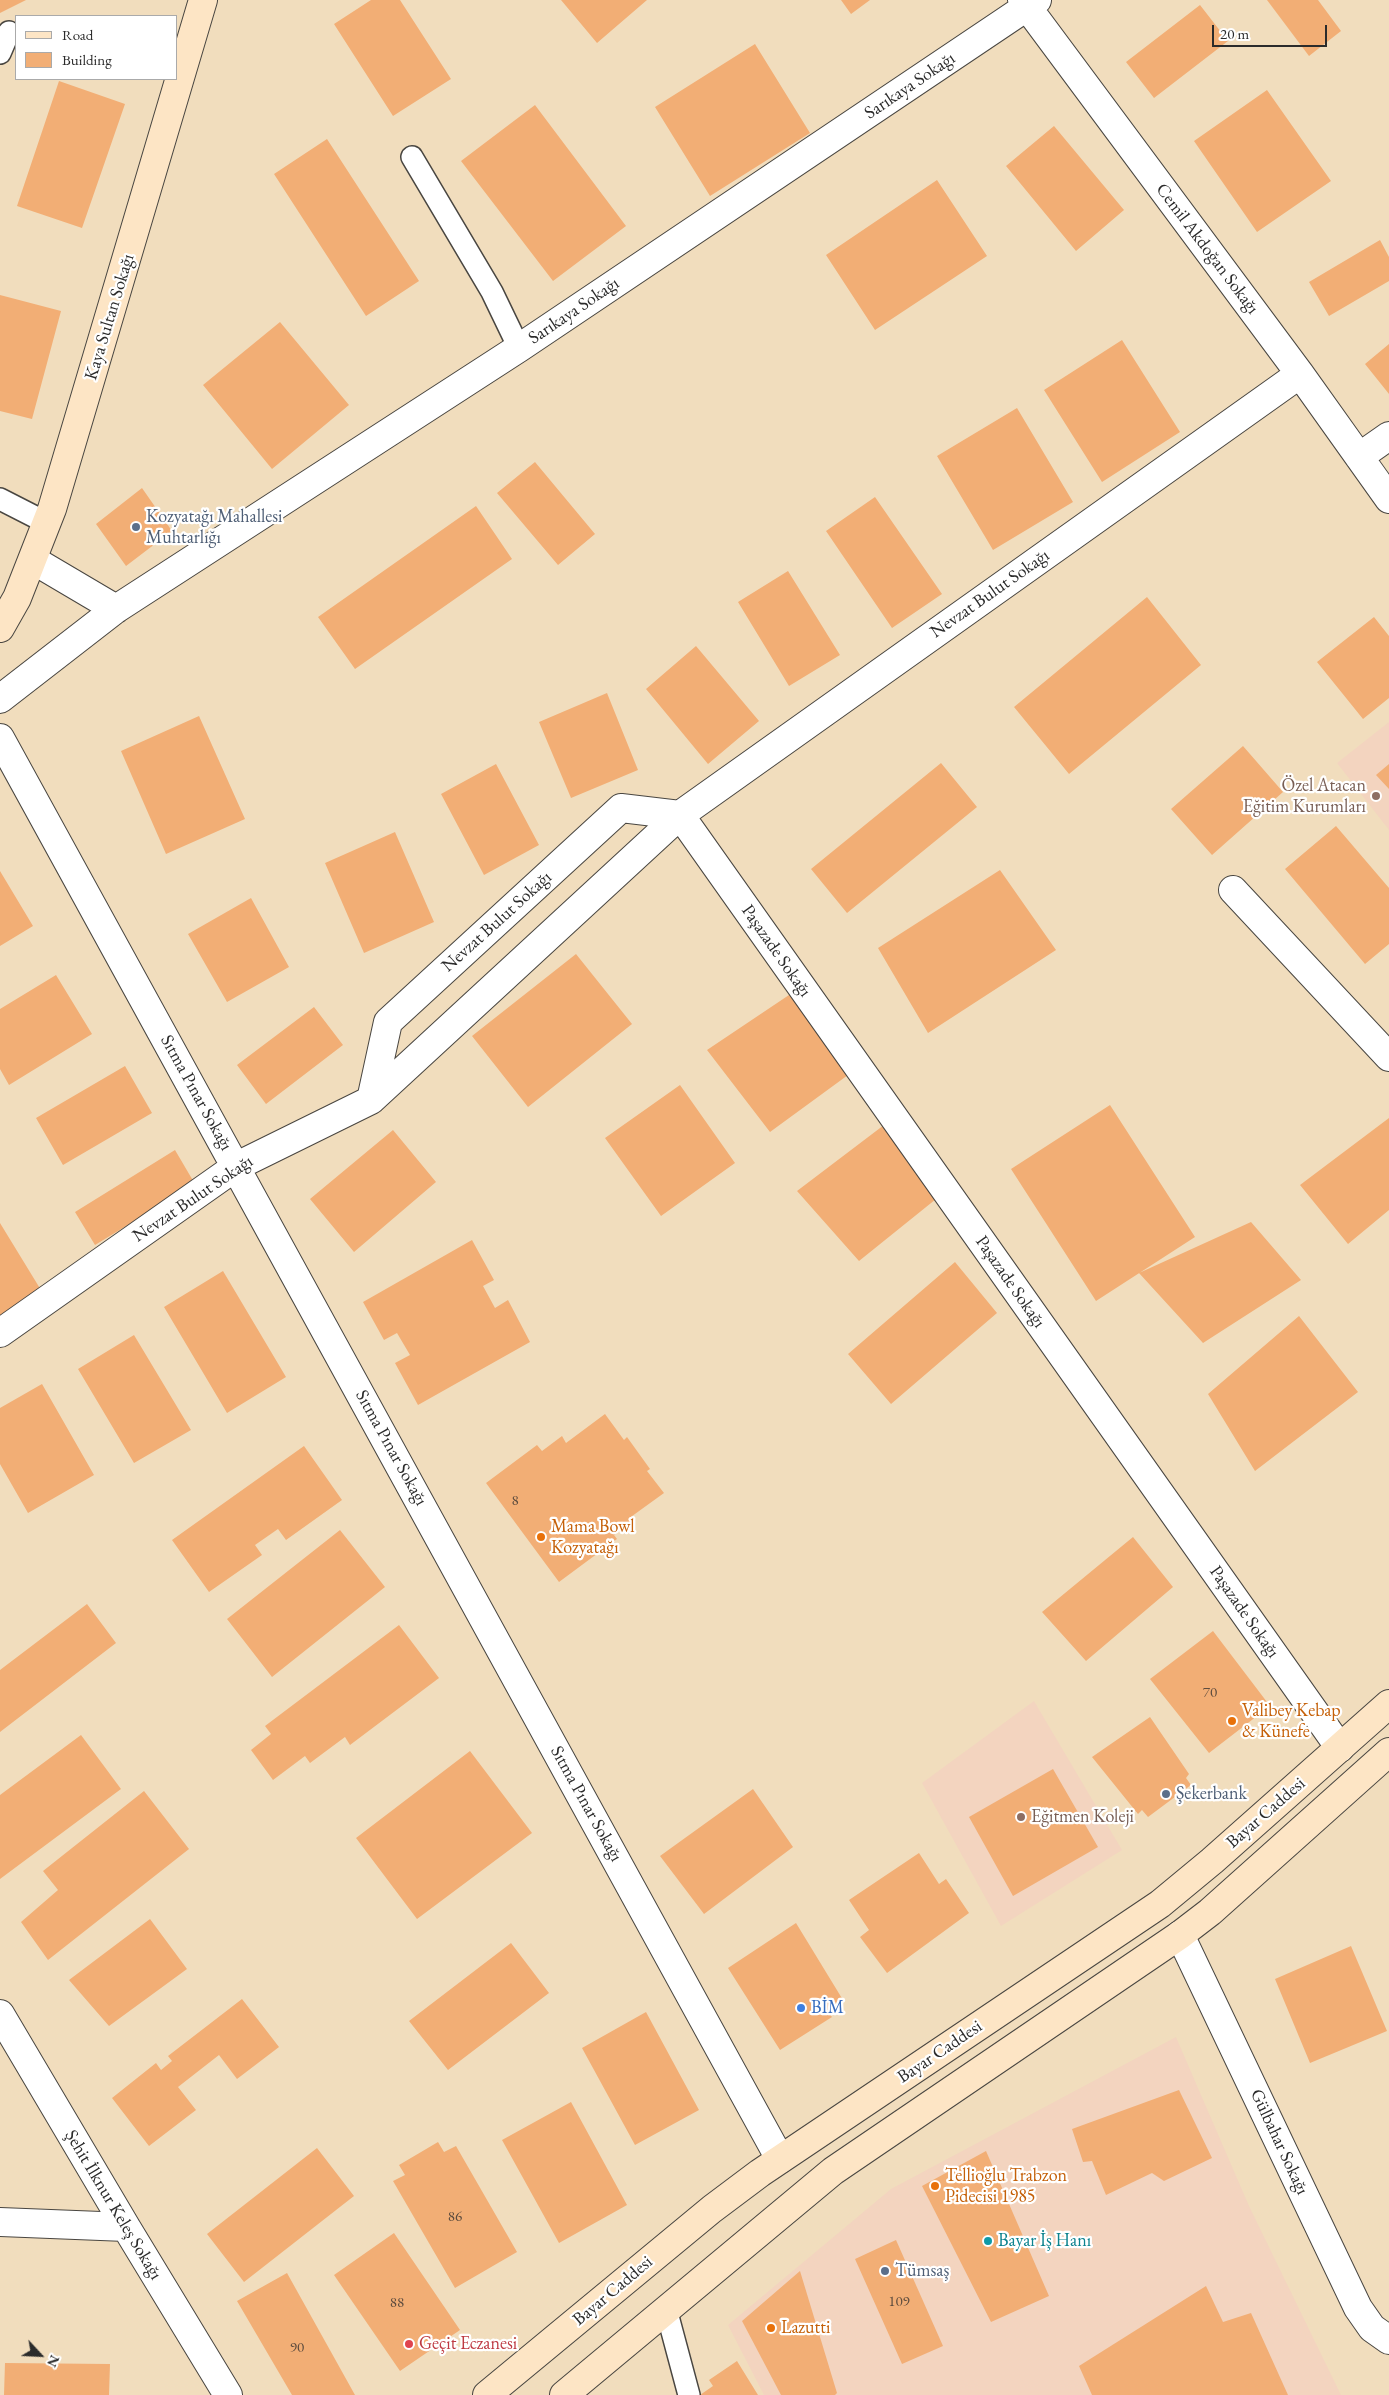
<!DOCTYPE html>
<meta charset="utf-8">
<style>
body{margin:0}
#map{position:relative;width:1389px;height:2395px;overflow:hidden;background:#f1ddbd;font-family:"EB Garamond",serif}
canvas{display:block}
.legend{position:absolute;left:15px;top:15px;width:162px;height:65px;box-sizing:border-box;background:#fff;border:1px solid #aaa;margin:0;padding:6px 9px;list-style:none;font-size:15px;color:#2b2b2b}
.legend li{display:flex;align-items:center;gap:10px;height:25px}
.legend b{width:25px;border:1px solid #aaa}
.north{position:absolute;left:15px;top:2330px;width:50px;height:50px;-webkit-text-stroke:4px #fff;paint-order:stroke;rotate:115deg;font-size:14px;font-weight:700;line-height:20px;text-align:center;color:#2b2b2b}
.north::after{content:'';display:block;margin:auto;width:18px;height:22px;background:#2b2b2b;clip-path:polygon(50% 0,100% 100%,50% 72%,0 100%)}
.scale{position:absolute;left:1212px;top:25px;width:115px;height:22px;box-sizing:border-box;border:2px solid #2b2b2b;border-top:0;padding-left:6px;font-size:15px;line-height:18px;white-space:nowrap;color:#2b2b2b;-webkit-text-stroke:4px #fff;paint-order:stroke}
</style>
<div id="map">
<canvas width="1389" height="2395"></canvas>
<ul class="legend">
<li><b style="height:6px;background:#fde5c5"></b>Road</li>
<li><b style="height:14px;background:#f2ae75"></b>Building</li>
</ul>
<div class="north">N</div>
<div class="scale">20 m</div>
</div>
<script>
const c = document.querySelector('canvas').getContext('2d');
c.lineJoin = 'round';
function paint(path, color) {
  c.fillStyle = color;
  c.fill(path, 'evenodd');
}
function shape(rows) {
  const path = new Path2D();
  for (const r of rows) {
    path.moveTo(r[0], r[1]);
    for (let i = 2; i < r.length; i += 2) path.lineTo(r[i], r[i + 1]);
  }
  return path;
}
function strokePath(path, color, width, dash) {
  c.strokeStyle = color;
  c.lineWidth = width;
  c.lineCap = dash ? 'butt' : 'round';
  c.setLineDash(dash || []);
  c.stroke(path);
}
function label(font, color, halo, rows, align = 'center') {
  c.font = font + ' "EB Garamond",serif';
  c.lineWidth = 4.5;
  c.setLineDash([]);
  c.textBaseline = 'middle';
  c.strokeStyle = halo;
  c.fillStyle = color;
  for (const [text, x, y, turn = 0] of rows) {
    c.save();
    c.translate(x, y);
    c.rotate((+turn || 0) * Math.PI / 180);
    c.textAlign = isNaN(turn) ? turn : align;
    if (halo) c.strokeText(text, 0, 0);
    c.fillText(text, 0, 0);
    c.restore();
  }
}
paint(shape([
 [1389,722,1389,830,1337,763],
 [1034,1701,1122,1850,1001,1926,922,1783],
 [1176,2037,1249,2206,1341,2395,764,2395,728,2325,891,2189]
]), '#f3d4bf');
paint(shape([
 [0,0,26,0,0,13],
 [371,0,400,0,451,79,393,116,334,24],
 [561,0,647,0,597,43],
 [841,0,870,0,851,14],
 [1267,0,1318,0,1341,31,1309,56],
 [1200,5,1228,41,1154,98,1126,62],
 [755,44,810,133,710,196,655,107],
 [59,81,125,104,82,228,17,206],
 [1267,90,1331,181,1257,232,1194,141],
 [535,105,626,226,553,281,461,161],
 [1054,126,1124,210,1076,251,1006,166],
 [327,139,419,281,366,316,274,174],
 [937,180,987,256,875,330,826,255],
 [1380,240,1389,257,1389,281,1329,316,1309,282],
 [0,295,61,311,32,419,0,411],
 [280,322,349,405,272,469,203,385],
 [1122,340,1180,432,1102,482,1044,390],
 [1389,344,1389,394,1365,364],
 [1017,408,1073,502,993,550,937,456],
 [535,462,595,534,558,565,497,493],
 [142,488,172,531,126,566,96,524],
 [875,497,942,594,892,628,826,531],
 [476,506,512,559,355,669,318,617],
 [788,571,840,655,789,686,738,602],
 [1147,597,1201,665,1069,774,1014,707],
 [1374,617,1389,636,1389,698,1363,719,1317,662],
 [696,646,759,721,708,764,646,689],
 [607,693,638,770,571,798,539,722],
 [199,716,245,819,166,854,121,751],
 [1243,746,1283,792,1212,855,1171,809],
 [941,763,977,807,847,913,811,869],
 [496,764,539,845,484,875,441,794],
 [1389,764,1389,789,1376,775],
 [1336,826,1389,888,1389,944,1365,964,1285,869],
 [395,832,434,922,364,953,325,863],
 [1000,870,1056,950,928,1033,878,948],
 [0,871,33,926,0,946],
 [251,898,289,967,227,1002,188,934],
 [576,954,632,1024,528,1107,472,1036],
 [56,975,92,1034,9,1085,0,1069,0,1009],
 [792,993,848,1075,770,1132,707,1050],
 [314,1007,343,1045,266,1104,237,1065],
 [125,1066,152,1113,63,1165,36,1118],
 [680,1085,735,1163,661,1216,605,1138],
 [1110,1105,1195,1237,1096,1301,1011,1169],
 [1389,1118,1389,1210,1348,1244,1300,1185],
 [884,1125,941,1195,859,1261,797,1191],
 [393,1130,436,1182,354,1252,310,1199],
 [175,1150,195,1184,95,1245,75,1212],
 [1251,1222,1301,1280,1203,1343,1139,1273],
 [0,1223,44,1295,0,1322],
 [472,1240,494,1280,483,1286,495,1308,508,1300,530,1342,418,1405,395,1363,410,1355,397,1333,384,1340,363,1302],
 [955,1262,997,1313,891,1404,848,1354],
 [223,1271,286,1377,227,1413,164,1307],
 [1299,1316,1358,1392,1255,1471,1208,1394],
 [134,1335,191,1430,134,1463,78,1369],
 [42,1384,94,1475,28,1513,0,1464,0,1408],
 [605,1414,624,1440,627,1437,650,1469,647,1471,664,1493,628,1519,630,1522,614,1535,617,1539,559,1582,486,1483,537,1445,542,1451,562,1436,566,1443],
 [304,1446,342,1500,286,1540,278,1529,255,1545,262,1555,209,1592,172,1540],
 [340,1530,385,1587,272,1677,227,1619],
 [1133,1537,1173,1587,1086,1661,1042,1612],
 [87,1604,116,1643,0,1732,0,1670],
 [399,1625,439,1678,350,1745,345,1737,310,1763,305,1756,273,1780,251,1750,271,1734,265,1726],
 [1213,1631,1270,1706,1209,1753,1150,1679],
 [1150,1717,1189,1774,1186,1778,1191,1785,1148,1817,1142,1810,1138,1814,1092,1757],
 [81,1735,121,1789,0,1879,0,1795],
 [470,1751,532,1833,417,1919,356,1838],
 [1053,1769,1098,1847,1013,1896,969,1817],
 [753,1789,793,1847,704,1914,660,1856],
 [144,1791,189,1849,48,1960,21,1922,58,1890,43,1871],
 [919,1853,939,1884,946,1879,969,1913,887,1973,860,1937,869,1930,849,1900],
 [150,1919,187,1969,109,2026,69,1980],
 [796,1923,843,2000,827,2011,832,2017,780,2050,728,1968],
 [511,1943,549,1993,448,2070,409,2021],
 [1351,1946,1387,2031,1310,2063,1275,1979],
 [242,1999,279,2047,237,2079,219,2055,178,2087,196,2110,149,2146,112,2098,156,2063,161,2070,172,2061,168,2056],
 [646,2012,699,2110,635,2145,582,2048],
 [1179,2090,1212,2158,1164,2181,1152,2173,1106,2195,1092,2161,1083,2162,1072,2129],
 [571,2102,627,2205,559,2243,502,2140],
 [438,2142,444,2152,456,2146,517,2252,455,2288,393,2181,405,2175,399,2165],
 [317,2148,354,2196,244,2282,207,2234],
 [986,2151,1049,2296,991,2322,922,2186],
 [394,2233,460,2330,400,2371,334,2275],
 [896,2240,943,2346,902,2364,855,2259],
 [800,2271,837,2393,835,2395,781,2395,742,2321],
 [287,2273,355,2395,292,2395,237,2301],
 [1206,2286,1223,2322,1251,2313,1288,2395,1092,2395,1079,2366],
 [737,2361,758,2395,700,2395,713,2386,709,2380],
 [5,2363,110,2364,109,2395,4,2395]
]), '#f2ae75');
const lane = shape([
 [0,53,9,32],
 [412,157,492,292,519,348],
 [0,499,47,523],
 [666,2309,689,2395]
]);
const street = shape([
 [1022,0,1300,374,1389,499],
 [1359,457,1389,436],
 [33,560,116,609],
 [0,699,116,609,519,348,1037,0],
 [0,738,780,2159],
 [1233,890,1389,1057],
 [371,1100,388,1022,621,808,680,815,1340,1748],
 [0,1333,237,1166,371,1100,680,815,1300,374],
 [1180,1935,1358,2308,1372,2328,1389,2340],
 [0,2014,126,2227,228,2395],
 [0,2222,126,2227]
]);
const secondary = shape([
 [0,628,17,598,52,509,203,0],
 [487,2395,712,2209,760,2173,1160,1904,1212,1861,1389,1704],
 [564,2395,833,2171,1180,1935,1210,1912,1389,1752]
]);
strokePath(lane, '#494641', 24);
strokePath(street, '#494641', 30);
strokePath(secondary, '#494641', 30);
strokePath(lane, '#fff', 21);
strokePath(street, '#fff', 28);
strokePath(secondary, '#fde5c5', 28);
for (const [x, y, r, color] of [
 [136,527,5,"#5c6f8a"],
 [1376,796,5,"#8d6e63"],
 [541,1537,5,"#e8710a"],
 [1232,1721,5,"#e8710a"],
 [1166,1794,5,"#5c6f8a"],
 [1021,1817,5,"#8d6e63"],
 [801,2008,5,"#3f7fe0"],
 [935,2186,5,"#e8710a"],
 [988,2241,5,"#0f9aa8"],
 [885,2271,5,"#5c6f8a"],
 [771,2328,5,"#e8710a"],
 [409,2344,5,"#e0444e"]
]) {
  const dot = new Path2D();
  dot.arc(x, y, r, 0, 2 * Math.PI);
  c.fillStyle = color;
  c.fill(dot);
  strokePath(dot, '#fff', 2);
}
label('15px', '#5d4c3e', null, [
 ["8",515,1501],
 ["70",1210,1693],
 ["86",455,2217],
 ["109",899,2302],
 ["88",397,2303],
 ["90",297,2348]
]);
label('18px', '#2b2b2b', '#fff', [
 ["Sarıkaya Sokağı",910,86,-34],
 ["Cemil Akdoğan Sokağı",1207,249,53],
 ["Sarıkaya Sokağı",574,311,-34],
 ["Kaya Sultan Sokağı",110,317,-73],
 ["Nevzat Bulut Sokağı",990,594,-35],
 ["Nevzat Bulut Sokağı",497,922,-42],
 ["Paşazade Sokağı",776,951,55],
 ["Sıtma Pınar Sokağı",196,1093,61],
 ["Nevzat Bulut Sokağı",193,1199,-34],
 ["Paşazade Sokağı",1010,1282,55],
 ["Sıtma Pınar Sokağı",391,1448,61],
 ["Paşazade Sokağı",1244,1612,55],
 ["Sıtma Pınar Sokağı",586,1804,61],
 ["Bayar Caddesi",1266,1813,-41],
 ["Bayar Caddesi",940,2052,-34],
 ["Gülbahar Sokağı",1279,2142,65],
 ["Şehit İlknur Keleş Sokağı",113,2205,59],
 ["Bayar Caddesi",613,2291,-40]
]);
label('18px', '#4e5e75', '#fff', [
 ["Kozyatağı Mahallesi",146,517],
 ["Muhtarlığı",146,538],
 ["Şekerbank",1176,1794],
 ["Tümsaş",895,2271]
], 'left');
label('18px', '#785e54', '#fff', [
 ["Özel Atacan",1366,786],
 ["Eğitim Kurumları",1366,807],
 ["Eğitmen Koleji",1031,1817,"left"]
], 'right');
label('18px', '#c56008', '#fff', [
 ["Mama Bowl",551,1527],
 ["Kozyatağı",551,1548],
 ["Valibey Kebap",1242,1711],
 ["& Künefe",1242,1732],
 ["Tellioğlu Trabzon",945,2176],
 ["Pidecisi 1985",945,2197],
 ["Lazutti",781,2328]
], 'left');
label('18px', '#366cbe', '#fff', [
 ["BİM",811,2008]
], 'left');
label('18px', '#0d838f', '#fff', [
 ["Bayar İş Hanı",998,2241]
], 'left');
label('18px', '#be3a42', '#fff', [
 ["Geçit Eczanesi",419,2344]
], 'left');
</script>
